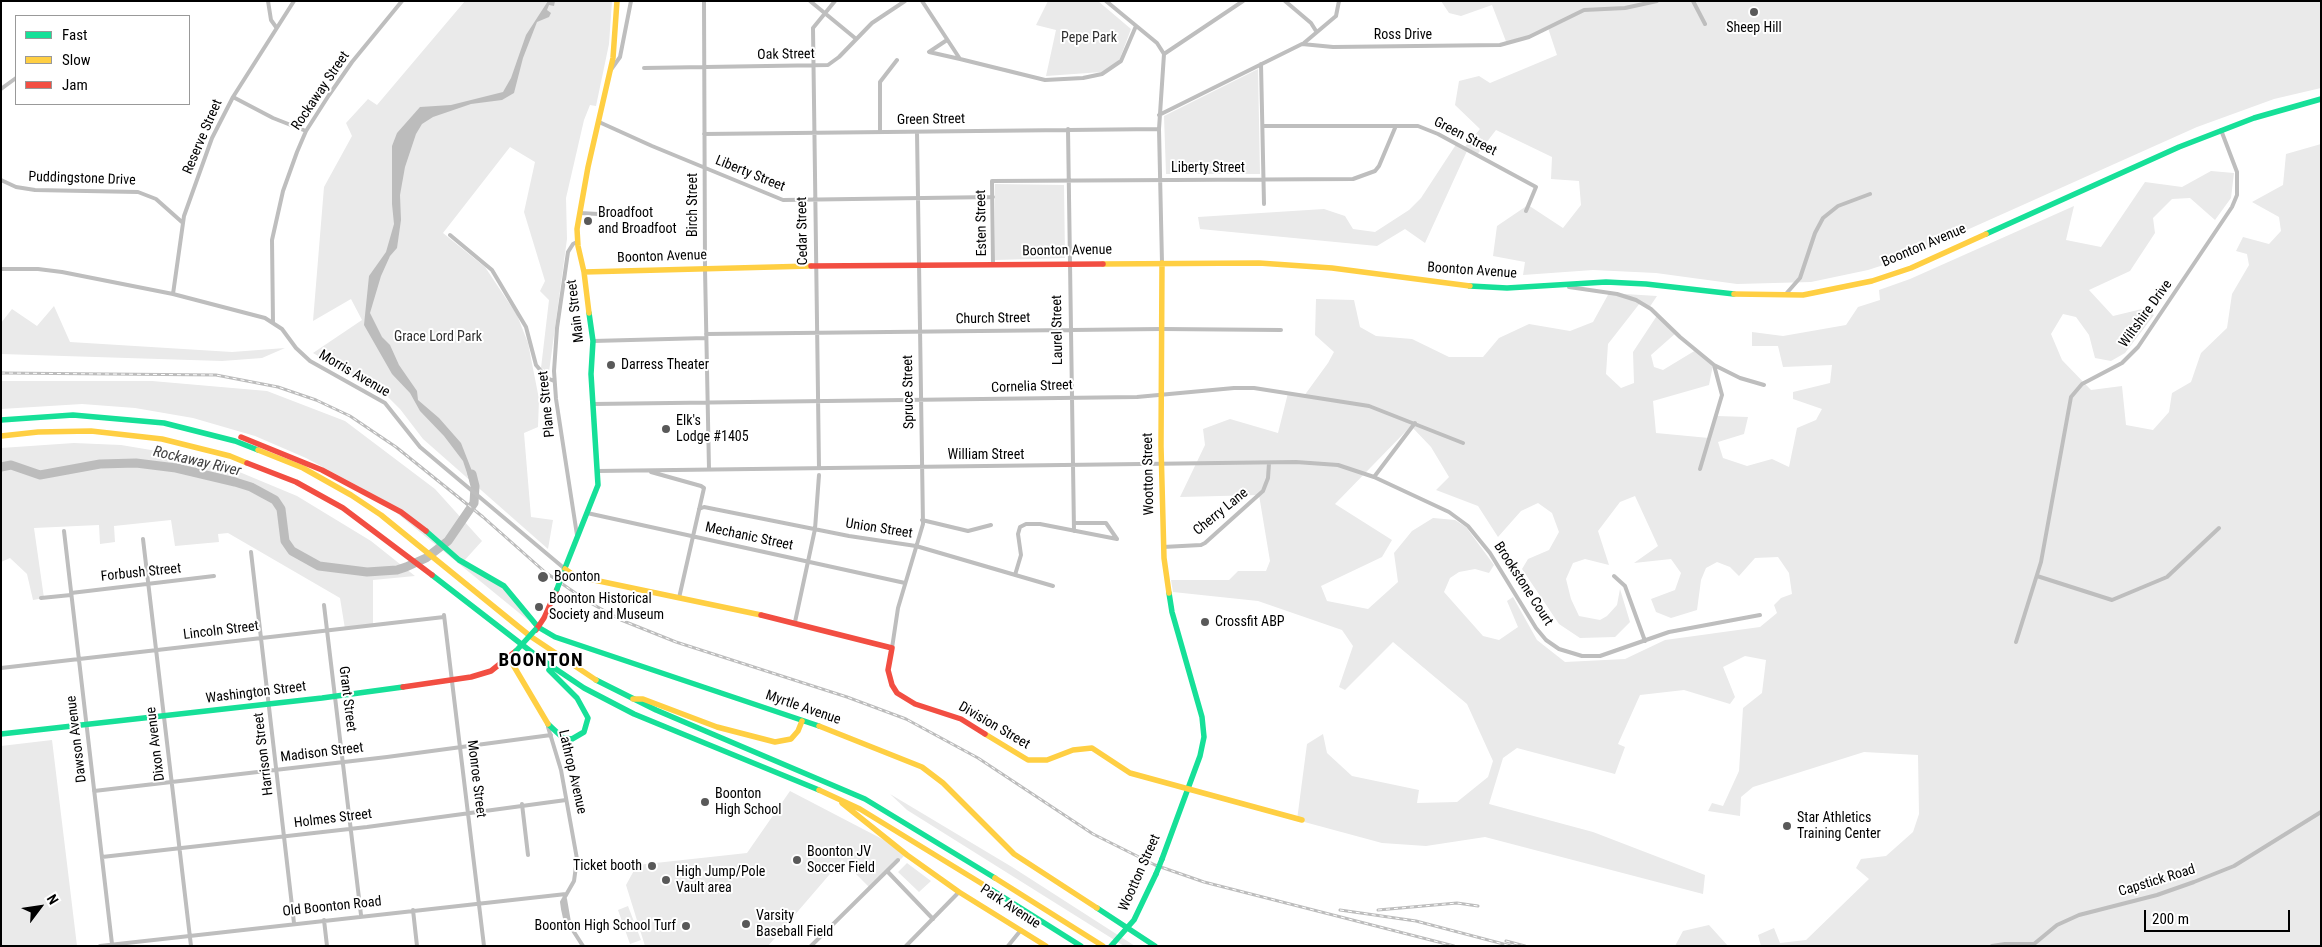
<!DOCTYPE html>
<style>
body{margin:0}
#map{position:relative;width:2322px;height:947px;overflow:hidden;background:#fff;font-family:"Roboto Condensed",sans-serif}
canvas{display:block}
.frame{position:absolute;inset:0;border:2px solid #000;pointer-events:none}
.legend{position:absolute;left:15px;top:15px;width:175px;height:90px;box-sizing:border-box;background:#fff;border:1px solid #999;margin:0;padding:6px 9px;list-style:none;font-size:15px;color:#000}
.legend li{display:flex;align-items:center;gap:10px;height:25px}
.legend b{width:25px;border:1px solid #999}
.north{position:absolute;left:15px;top:882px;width:50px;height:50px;-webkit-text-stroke:4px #fff;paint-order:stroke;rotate:59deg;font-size:14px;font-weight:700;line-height:20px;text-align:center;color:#000}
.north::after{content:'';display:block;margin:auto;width:18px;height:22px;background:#000;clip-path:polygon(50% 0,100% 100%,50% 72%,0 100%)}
.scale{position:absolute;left:2144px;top:910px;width:146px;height:22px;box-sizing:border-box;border:2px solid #000;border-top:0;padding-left:6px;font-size:15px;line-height:18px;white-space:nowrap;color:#000;-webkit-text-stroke:4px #fff;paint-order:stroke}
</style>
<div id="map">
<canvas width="2322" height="947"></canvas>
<div class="frame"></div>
<ul class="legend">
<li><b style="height:6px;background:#16e098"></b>Fast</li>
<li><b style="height:6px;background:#ffcf43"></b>Slow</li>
<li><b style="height:6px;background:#f24e42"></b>Jam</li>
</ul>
<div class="north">N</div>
<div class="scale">200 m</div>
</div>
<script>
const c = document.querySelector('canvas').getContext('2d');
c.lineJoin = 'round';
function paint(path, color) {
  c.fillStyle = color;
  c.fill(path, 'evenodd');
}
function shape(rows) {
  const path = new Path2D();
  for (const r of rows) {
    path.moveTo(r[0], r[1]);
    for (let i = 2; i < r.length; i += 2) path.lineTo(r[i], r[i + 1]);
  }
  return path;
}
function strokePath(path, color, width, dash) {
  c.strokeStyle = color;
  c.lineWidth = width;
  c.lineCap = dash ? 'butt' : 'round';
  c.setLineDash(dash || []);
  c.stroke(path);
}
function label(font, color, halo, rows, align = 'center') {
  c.font = font + ' "Roboto Condensed",sans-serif';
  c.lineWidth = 4;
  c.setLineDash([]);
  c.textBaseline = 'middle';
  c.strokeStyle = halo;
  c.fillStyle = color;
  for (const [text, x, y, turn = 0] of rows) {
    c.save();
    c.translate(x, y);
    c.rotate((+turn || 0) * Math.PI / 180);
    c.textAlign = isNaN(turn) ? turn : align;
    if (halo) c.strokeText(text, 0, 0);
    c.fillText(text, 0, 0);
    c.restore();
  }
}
paint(shape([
 [465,1,612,1,609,44,596,106,590,105,584,120,566,198,567,239,549,372,541,368,549,300,540,291,545,281,524,212,535,162,510,147,443,233,485,267,517,315,528,343,539,399,538,427,524,433,531,517,553,520,548,549,423,439,400,409,387,396,313,353,362,320,351,299,313,321,324,187,352,136,346,123,368,99,377,105],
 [1048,1,1098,1,1131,29,1119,61,1102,72,1046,76,1056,30,1036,25],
 [1441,1,2321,1,2321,88,2274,99,2197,127,1902,259,1868,270,1811,282,1737,284,1656,273,1593,270,1523,275,1525,262,1493,256,1497,226,1528,205,1563,228,1581,205,1579,181,1551,179,1552,157,1496,130,1476,156,1467,151,1425,243,1405,229,1377,246,1200,229,1198,217,1324,209,1345,216,1353,229,1375,232,1409,210,1421,198,1457,143,1464,148,1480,129,1455,105,1459,81,1479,76,1490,83,1557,55,1548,28,1507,44,1492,5,1461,16,1449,13],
 [1258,69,1260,174,1166,174,1164,116],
 [2321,144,2321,946,1761,946,1758,935,1774,928,1780,943,1806,940,1869,879,1856,868,1861,859,1886,856,1913,832,1919,814,1918,755,1864,752,1753,787,1741,797,1740,816,1708,811,1712,803,1723,806,1739,771,1743,708,1762,693,1766,660,1745,656,1723,667,1735,697,1730,704,1684,690,1640,695,1618,744,1625,747,1615,774,1517,748,1503,758,1489,804,1593,832,1705,875,1703,894,1485,837,1426,846,1382,843,1297,820,1307,744,1323,734,1327,753,1352,776,1419,790,1417,803,1457,802,1488,777,1493,761,1467,704,1393,642,1345,690,1339,687,1353,646,1342,630,1258,601,1173,592,1171,580,1229,580,1238,571,1266,571,1270,561,1259,495,1180,497,1205,445,1203,429,1230,419,1278,433,1288,393,1304,396,1328,363,1334,352,1315,335,1316,299,1354,300,1360,327,1376,336,1412,339,1449,357,1483,357,1499,338,1529,324,1570,331,1593,322,1609,293,1657,296,1649,308,1640,303,1608,344,1606,374,1621,388,1634,383,1633,352,1658,314,1676,333,1651,355,1654,367,1663,370,1696,350,1713,365,1709,385,1653,401,1656,433,1709,438,1717,416,1748,417,1744,434,1718,442,1723,458,1747,466,1772,459,1789,467,1797,428,1816,420,1822,409,1793,399,1793,392,1830,383,1832,365,1783,367,1778,346,1752,346,1752,332,1783,336,1846,325,1858,307,1880,300,1879,290,1910,279,2074,206,2066,240,2101,247,2145,182,2182,187,2211,171,2234,173,2231,198,2215,220,2190,198,2172,199,2153,218,2155,233,2130,271,2089,290,2113,316,2142,309,2154,315,2125,353,2111,361,2095,358,2089,335,2076,317,2063,314,2051,334,2062,360,2091,390,2122,386,2126,425,2153,430,2169,412,2172,393,2191,382,2201,353,2227,328,2232,294,2249,265,2247,254,2236,251,2243,237,2269,244,2281,231,2279,217,2252,202,2283,185,2286,154],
 [1411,426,1431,447,1449,477,1436,490,1478,506,1498,537,1521,511,1538,503,1552,513,1559,532,1549,550,1528,559,1522,569,1559,624,1580,638,1615,637,1630,622,1620,589,1617,605,1607,616,1600,620,1579,616,1571,599,1566,579,1573,563,1585,559,1609,565,1598,531,1620,502,1635,496,1658,546,1634,563,1671,559,1681,573,1675,590,1651,599,1656,612,1671,618,1697,610,1701,580,1706,568,1717,562,1730,567,1739,576,1755,558,1778,557,1789,573,1792,594,1781,598,1774,605,1777,613,1760,627,1665,640,1625,659,1565,662,1537,640,1513,597,1507,601,1518,627,1499,640,1483,636,1444,592,1450,578,1459,572,1475,569,1489,573,1494,565,1466,527,1455,520,1433,518,1412,531,1394,553,1398,582,1368,609,1327,601,1321,586,1382,557,1392,540,1335,504],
 [995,184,1064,185,1065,258,995,260],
 [54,306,70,342,232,352,285,348,262,358,222,361,1,354,1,323,12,309,37,326],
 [1,381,152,381,267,391,345,421,435,489,482,541,463,562,505,588,529,621,393,510,360,487,306,458,255,436,193,418,135,408,82,404,1,409],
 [74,443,121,445,181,455,237,471,297,496,371,541,415,576,373,580,373,626,345,629,340,598,228,533,218,534,219,542,175,546,171,520,114,526,115,542,100,544,99,525,34,528,44,598,33,600,27,574,10,558,1,562,1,448],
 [52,740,77,946,1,946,1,746],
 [790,791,886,841,904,856,871,889,842,860,768,946,645,946,626,885,637,865,747,853],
 [890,794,1012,867,1135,946,1124,946,907,810],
 [907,863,931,881,919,892,898,872],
 [628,906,641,940,630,944,618,910],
 [1709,925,1728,946,1675,946,1683,931]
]), '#eaeaea');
paint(shape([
 [548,1,555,1,554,6,549,5,547,10,551,13,549,17,537,22,523,58,514,93,502,100,471,104,433,117,422,124,416,134,405,167,400,195,401,220,397,248,390,256,381,276,370,313,382,337,390,345,399,365,417,391,418,400,439,418,461,443,479,489,470,482,463,461,444,436,420,411,410,393,392,374,364,325,369,276,386,252,394,224,392,204,392,146,397,133,420,107,451,105,503,92,511,78,526,35]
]), '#bcbcbc');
strokePath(shape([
 [1,467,11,465,40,475,100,464,136,463,176,468,235,482,251,487,275,500,281,509,285,541,292,551,319,566,367,572,397,570,406,567,426,558,448,541,474,503,475,486,472,474]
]), '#bcbcbc', 9);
strokePath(shape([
 [268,1,271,20,276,27],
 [704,1,705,269,709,469],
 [810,1,855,38],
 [922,1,960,59,1045,80,1083,78,1102,74,1121,61,1136,26],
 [1106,1,1157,43,1164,54,1159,129,1162,263],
 [1285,1,1311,23,1316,31],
 [1693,1,1705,24],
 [947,40,929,52,960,59],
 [1304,43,1336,16,1339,1],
 [1164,54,1243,1],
 [1261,64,1264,204],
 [644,68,828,65,839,57,872,23,905,1],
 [610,71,620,57,631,1],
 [1,89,16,78],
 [233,97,273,118,306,131],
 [1159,115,1302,44,1333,47,1500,45,1529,37,1584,10,1625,8,1657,1],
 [599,122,652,146,783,200,993,197],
 [1263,126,1418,126,1438,134,1536,187,1526,211],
 [1068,129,1074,531],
 [880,132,880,82,897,60],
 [704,134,1159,129],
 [1,180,16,187,35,190,138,192,156,199,183,223],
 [580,213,616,215],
 [450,235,492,270,526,327,536,365,547,378,554,381],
 [993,265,992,181,1353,179,1375,171,1379,166,1395,128],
 [1,269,38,269,62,272,173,294,265,318,282,329,296,348,310,361,385,403,420,447,565,569],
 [1569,287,1617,294,1636,300,1651,309,1680,337,1714,365,1722,395,1700,469],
 [173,294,184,216,212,138,233,97,294,1],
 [1785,295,1800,278,1815,233,1823,218,1838,206,1870,194],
 [273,323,272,240,283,191,297,152,306,131,329,95,352,62,402,1],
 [706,334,1162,329,1281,330],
 [593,341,706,338],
 [1714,365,1740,378,1764,385],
 [593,404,1137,397,1234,388,1254,388,1369,406,1463,443],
 [1415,423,1374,477,1449,512,1468,526,1490,553,1536,628,1546,640,1559,649,1582,656,1600,656,1669,632,1760,615],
 [819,468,813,28,835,1],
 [597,471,1296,462,1338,465,1374,477],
 [651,472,701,486,704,488,679,598],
 [699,509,704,507,849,536,916,546,1053,586],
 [587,513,905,583],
 [922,520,968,531,991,525],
 [1074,523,1106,523,1117,539],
 [64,531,112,944],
 [577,535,556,399,554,371,557,328,568,252,573,244,577,242],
 [143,539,191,946],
 [1163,547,1201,545,1205,543,1263,491,1268,478,1269,463],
 [251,552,294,923],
 [1015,575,1021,555,1018,534,1020,527,1026,524,1040,524,1117,539],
 [1614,576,1625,586,1645,641],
 [2037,576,2112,600,2167,577,2219,528],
 [71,593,214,576],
 [41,598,71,595],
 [324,605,361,915],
 [444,615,484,946],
 [795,622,815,529,819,475],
 [2016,642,2041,562,2071,397,2082,384,2122,363,2138,347,2232,207,2237,195,2237,172,2221,130],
 [892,648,898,608,923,524,917,132],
 [1,668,444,617],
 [548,727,561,770,577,859,574,881,562,902,563,909,565,918,583,946],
 [94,791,387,757,551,735],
 [522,804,528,855],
 [102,857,367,827,566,800],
 [887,871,933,919],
 [565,899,569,922],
 [413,910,417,946],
 [324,920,327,946],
 [100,946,566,894],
 [811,946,898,860],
 [906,946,959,892],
 [1008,946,1021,930],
 [1992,946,2005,944,2034,944,2057,925,2079,915,2157,895,2194,882,2234,866,2321,812]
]), '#bebebe', 4);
strokePath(shape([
 [1986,234,2179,147,2254,118,2321,99],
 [1470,286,1507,288,1606,282,1646,284,1734,294],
 [1,420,73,415,164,423,235,441,258,450],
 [426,531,459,560,504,586,538,627,555,637,819,726],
 [563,573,598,485,591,374,593,341,589,313],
 [432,575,538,657,584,688,634,714,819,790],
 [596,680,656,710,865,799,995,878],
 [548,724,563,738,572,739,584,732,588,718,577,698,549,670],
 [1,734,322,698,403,687],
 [1162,859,1200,756,1204,737,1202,717,1172,612,1169,593],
 [984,885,1081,946],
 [1097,908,1155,946],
 [1111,946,1134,920,1156,874]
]), '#16e098', 5.5);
strokePath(shape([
 [1162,263,1161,446,1164,558,1169,593],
 [1103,264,1259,263,1332,268,1470,286],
 [584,272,578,246,577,229,588,167,613,58,617,1],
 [1734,294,1803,295,1872,281,1911,268,1986,234],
 [589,313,584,272,811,266],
 [1,436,38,432,91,431,162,439,230,456,247,463],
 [258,450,303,468,351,495,381,515,530,636,596,680],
 [565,569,575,576,761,615],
 [509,658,548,724],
 [633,699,643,699,717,727,775,742,791,739,798,731,802,721],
 [819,726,922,767,943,783,1014,854,1097,908],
 [985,734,1028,760,1047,760,1073,750,1092,748,1130,773,1302,820],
 [819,790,860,809,984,885],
 [842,803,907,855,959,892],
 [995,878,1103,946],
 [959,892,1046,946]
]), '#ffcf43', 5.5);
strokePath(shape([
 [811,266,1103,264],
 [241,437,322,470,401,512,426,531],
 [247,463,296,482,343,508,432,575],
 [761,615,892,648,888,670,892,685,897,693,915,704,961,719,985,734],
 [536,630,544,618,557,589],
 [403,687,471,677,491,671,516,651]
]), '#f24e42', 5.5);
const rail = shape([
 [1,373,216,375,278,387,316,400,350,416,396,447,483,517,545,572,587,601,621,620,676,642,847,697,906,719,978,758,1093,834,1155,865,1204,882,1454,946],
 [1340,910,1416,921,1511,946],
 [1378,910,1457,903,1478,906],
 [1506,941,1525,946]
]);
strokePath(rail, '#bdbdbd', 3);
strokePath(rail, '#fff', 1, [4]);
strokePath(shape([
 [557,589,563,573],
 [516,651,535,630],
 [1156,874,1162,859]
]), '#16e098', 5.5);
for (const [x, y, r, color] of [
 [1754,12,5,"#595959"],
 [588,221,5,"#595959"],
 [611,365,5,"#595959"],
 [666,429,5,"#595959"],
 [543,577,6,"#595959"],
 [539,607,5,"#595959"],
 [1205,622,5,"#595959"],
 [705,802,5,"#595959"],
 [1787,826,5,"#595959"],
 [797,860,5,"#595959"],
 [652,866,5,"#595959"],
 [666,880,5,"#595959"],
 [746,924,5,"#595959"],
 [686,926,5,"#595959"]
]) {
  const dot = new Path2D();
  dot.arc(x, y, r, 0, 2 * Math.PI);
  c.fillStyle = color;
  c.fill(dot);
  strokePath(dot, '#fff', 2);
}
label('14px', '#000', '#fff', [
 ["Sheep Hill",1754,28,"center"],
 ["Broadfoot",598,213],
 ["and Broadfoot",598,229],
 ["Darress Theater",621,365],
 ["Elk's",676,421],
 ["Lodge #1405",676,437],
 ["Boonton",554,577],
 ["Boonton Historical",549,599],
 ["Society and Museum",549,615],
 ["Crossfit ABP",1215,622],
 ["Boonton",715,794],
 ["High School",715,810],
 ["Star Athletics",1797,818],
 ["Training Center",1797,834],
 ["Boonton JV",807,852],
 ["Soccer Field",807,868],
 ["Ticket booth",642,866,"right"],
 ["High Jump/Pole",676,872],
 ["Vault area",676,888],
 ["Varsity",756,916],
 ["Baseball Field",756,932],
 ["Boonton High School Turf",676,926,"right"]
], 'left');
label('14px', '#000', '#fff', [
 ["Ross Drive",1403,35],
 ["Oak Street",786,55,-1],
 ["Rockaway Street",321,91,-56],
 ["Green Street",931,120,-1],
 ["Reserve Street",203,137,-67],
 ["Green Street",1465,137,27],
 ["Liberty Street",1208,168],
 ["Liberty Street",750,174,22],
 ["Puddingstone Drive",82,179,2],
 ["Birch Street",693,205,-90],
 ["Esten Street",982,223,-91],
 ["Cedar Street",803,231,-91],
 ["Boonton Avenue",1924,246,-23],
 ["Boonton Avenue",1067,251,-1],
 ["Boonton Avenue",662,257,-2],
 ["Boonton Avenue",1472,271,4],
 ["Main Street",576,311,-97],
 ["Wiltshire Drive",2146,314,-54],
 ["Church Street",993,319,-1],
 ["Laurel Street",1058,330,-91],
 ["Morris Avenue",354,374,30],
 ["Cornelia Street",1032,387,-2],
 ["Spruce Street",909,392,-91],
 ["Plane Street",547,404,-96],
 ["William Street",986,455],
 ["Wootton Street",1149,474,-91],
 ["Cherry Lane",1221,512,-39],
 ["Union Street",879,529,9],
 ["Mechanic Street",749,537,12],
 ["Forbush Street",141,573,-6],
 ["Brookstone Court",1523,584,57],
 ["Lincoln Street",221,631,-7],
 ["Washington Street",256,693,-7],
 ["Grant Street",347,699,83],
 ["Myrtle Avenue",803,708,19],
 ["Division Street",994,726,30],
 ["Dawson Avenue",77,739,-97],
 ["Dixon Avenue",156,744,-97],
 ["Madison Street",322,753,-7],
 ["Harrison Street",264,754,-97],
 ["Lathrop Avenue",572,772,77],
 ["Monroe Street",476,779,83],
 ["Holmes Street",333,819,-7],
 ["Wootton Street",1140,873,-66],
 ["Capstick Road",2157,881,-17],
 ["Old Boonton Road",332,907,-6],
 ["Park Avenue",1010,907,33]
]);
label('14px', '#303030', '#fff', [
 ["Pepe Park",1089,38],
 ["Grace Lord Park",438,337]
]);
label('italic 15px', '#414141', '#fff', [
 ["Rockaway River",197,462,13]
]);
c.letterSpacing = '1px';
label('bold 19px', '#000', '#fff', [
 ["BOONTON",541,661]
]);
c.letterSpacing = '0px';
</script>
